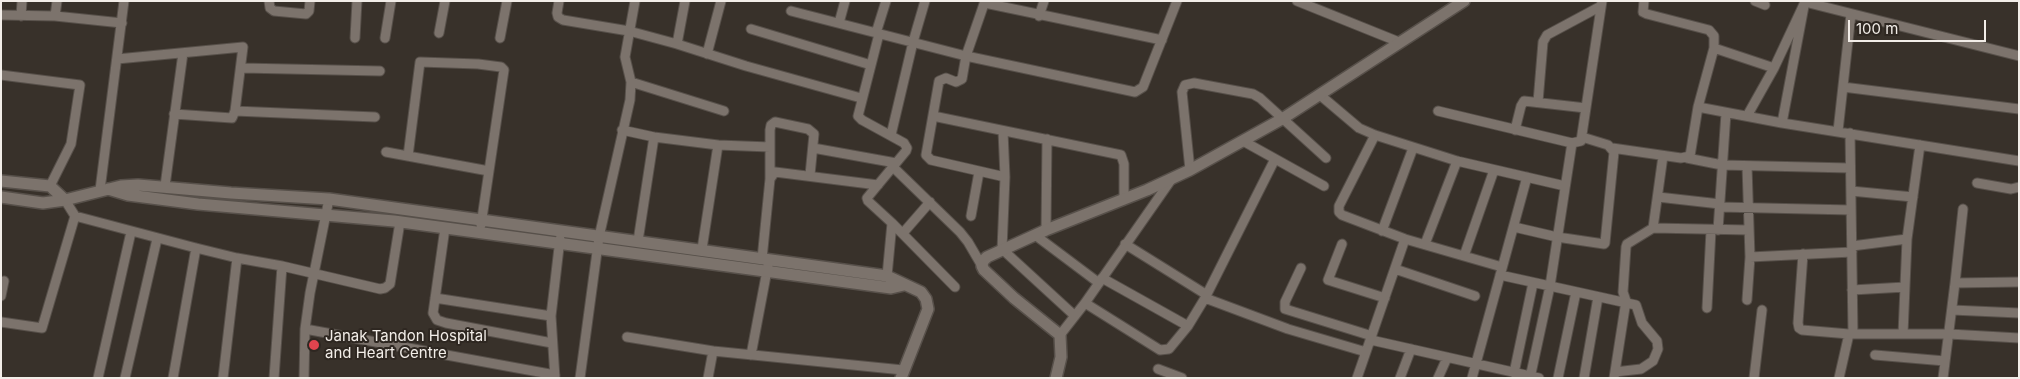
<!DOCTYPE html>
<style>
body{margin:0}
#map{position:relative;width:2020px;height:379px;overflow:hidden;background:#38312a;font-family:Inter,sans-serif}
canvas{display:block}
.frame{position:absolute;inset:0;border:2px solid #f2ede8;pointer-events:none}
.scale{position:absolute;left:1848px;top:20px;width:138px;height:22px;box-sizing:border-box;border:2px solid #f2ede8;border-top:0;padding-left:6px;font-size:15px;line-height:18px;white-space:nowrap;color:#f2ede8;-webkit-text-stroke:4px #2e2721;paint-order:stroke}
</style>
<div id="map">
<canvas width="2020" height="379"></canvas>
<div class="frame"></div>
<div class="scale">100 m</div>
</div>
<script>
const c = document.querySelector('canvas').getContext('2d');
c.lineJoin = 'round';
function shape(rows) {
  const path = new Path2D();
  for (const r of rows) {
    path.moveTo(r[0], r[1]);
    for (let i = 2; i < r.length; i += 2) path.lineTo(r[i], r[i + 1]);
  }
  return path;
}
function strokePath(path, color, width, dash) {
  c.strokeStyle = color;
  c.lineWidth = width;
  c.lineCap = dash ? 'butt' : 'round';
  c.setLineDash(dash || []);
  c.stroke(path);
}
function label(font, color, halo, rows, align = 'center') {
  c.font = font + ' Inter,sans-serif';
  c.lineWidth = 4;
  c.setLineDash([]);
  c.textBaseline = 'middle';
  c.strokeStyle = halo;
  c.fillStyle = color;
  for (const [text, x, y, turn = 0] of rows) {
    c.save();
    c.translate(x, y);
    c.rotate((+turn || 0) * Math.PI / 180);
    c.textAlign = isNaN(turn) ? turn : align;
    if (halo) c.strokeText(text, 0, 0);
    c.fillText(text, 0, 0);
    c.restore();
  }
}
const minor = shape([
 [269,1,270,8,274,11,306,14,309,11,310,1],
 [559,1,557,13,558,17,563,20,629,31,677,44,746,66,861,98],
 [985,1,966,56,962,79,956,82,946,78,939,81,926,155,931,160,1005,177],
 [1297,1,1399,42],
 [1755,1,1765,5],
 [1805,1,1782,123,2019,161],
 [985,3,1162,40],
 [791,11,966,56,1135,92,1143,87,1177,1],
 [1,15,55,16,57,1],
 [21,16,22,1],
 [55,16,122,23],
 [1039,16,1044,1],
 [839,23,845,1],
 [751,29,871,65],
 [439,33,445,1],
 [876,33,886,1],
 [879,34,858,116,862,120,904,143,907,148,906,151,867,198,868,201,892,223,955,287],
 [355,38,357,1],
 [385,38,391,1],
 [500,38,507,1],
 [677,44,685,1],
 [1714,48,1774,68],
 [707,54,721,1],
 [117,59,243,47,235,111,232,118,174,114],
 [242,68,380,71],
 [1,75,80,85,71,144,50,186],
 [631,82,724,111],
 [1843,87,2019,109],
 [1320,95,1359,128,1375,135,1457,161,1565,186],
 [1538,102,1543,42,1547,35,1601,6],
 [1698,107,1782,123],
 [235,111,375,117],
 [1438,111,1572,143,1581,141,1602,1],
 [933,116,1121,155,1124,164,1124,198],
 [1747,116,1774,68,1805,2,2019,56],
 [622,130,654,137,718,145,770,147],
 [1515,130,1521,106,1524,101,1586,108],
 [1003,131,1005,177,1002,249,1075,316],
 [1838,131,1851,14],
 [1850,133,1853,334],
 [891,135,913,42,925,1],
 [1375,135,1339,206,1339,212,1342,215,1405,239,1502,267],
 [1243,141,1324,186],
 [813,148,896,163],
 [1612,148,1681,158,1690,156,1698,107,1714,48,1714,36,1709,30,1647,14,1643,12,1644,1],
 [386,152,489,171,481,225],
 [408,156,420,62,478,64,501,67,504,70,489,171],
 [1687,158,1722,165,1850,168],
 [893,167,960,232,968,242,982,266],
 [1190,170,1182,92,1185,85,1194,83,1253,94,1260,98,1326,158],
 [770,179,770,130,771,125,775,122,808,129,814,134,810,175],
 [1977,183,2011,189,2019,187],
 [165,186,183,53],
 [100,190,124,1],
 [1851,191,1913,197],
 [1658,197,1720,204],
 [1719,207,1851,210],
 [75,216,196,248,237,258,282,266,380,289,385,288,390,284,400,222],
 [971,216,979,172],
 [1514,227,1557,237,1604,244,1605,243,1614,152,1608,145,1582,137],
 [445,228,433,313,437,320,446,323,552,343],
 [1653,228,1749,230],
 [1046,230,1047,139],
 [1718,230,1726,113],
 [1382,231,1413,148],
 [903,233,930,202],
 [1035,235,1099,283],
 [638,241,654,137],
 [1125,244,1207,295],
 [1342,244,1328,280,1385,298],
 [1425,244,1457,161],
 [1852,246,1907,239],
 [702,249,718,145],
 [1803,254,1798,323,1799,328,1802,330,1849,334,1949,334,2019,338],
 [1464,256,1494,170],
 [1750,257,1852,252],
 [762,259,770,179,775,172,878,185],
 [1301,268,1285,302,1285,309,1372,336],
 [1395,269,1475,296],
 [1500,275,1636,305,1642,323,1657,341,1658,349,1653,361,1641,369,1615,372],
 [887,276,892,223],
 [1102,278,1188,326],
 [1955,283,1963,209],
 [1852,290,1905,287],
 [1,296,4,281],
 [435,298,551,316],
 [1205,298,1288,329,1366,352],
 [1747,300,1750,257,1747,166],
 [1085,303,1160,350,1169,349,1188,326,1205,298,1275,159],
 [1707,308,1711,230],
 [1952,310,2019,313],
 [1,322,42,328,75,216,65,200],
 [305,329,555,375],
 [1903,334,1907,239,1920,145],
 [1060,335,1085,303,1171,180],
 [627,337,713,351,903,370],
 [1371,340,1539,378],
 [751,355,769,260],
 [1875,355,1945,361],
 [1158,369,1182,378],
 [1514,373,1533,283],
 [98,378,131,232],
 [125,378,157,239],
 [173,378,196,248],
 [223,378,237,258],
 [274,378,282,266],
 [304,378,305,329,310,293,329,199],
 [555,378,551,316,560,239],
 [580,378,599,237,630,100,631,82,625,57,635,1],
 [708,378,713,351],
 [1357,378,1405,239],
 [1400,378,1411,349],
 [1438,378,1447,358],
 [1472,378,1527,177],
 [1530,378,1550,286,1572,143],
 [1558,378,1576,292],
 [1584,378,1598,297],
 [1614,378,1626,301,1623,292,1626,247,1627,244,1653,228,1663,156],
 [1754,378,1762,310],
 [1839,378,1849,334],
 [1943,378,1955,283,2019,282]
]);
const tertiary = shape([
 [1,181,50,186,65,200],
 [108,189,128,195,198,204,394,221,891,288,904,285],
 [1,197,43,203,65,200,121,186,138,185,231,193,329,199,887,276,921,292,926,299,928,309,901,378],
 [1056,378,1061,357,1060,335,1014,298,984,270,982,266,983,261,987,257,1046,230,1147,190,1190,170,1282,119,1464,1]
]);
strokePath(minor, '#57504a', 11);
strokePath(tertiary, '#57504a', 14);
strokePath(minor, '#7c736c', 9);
strokePath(tertiary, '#7c736c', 11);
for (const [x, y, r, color] of [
 [314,345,6,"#e0444e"]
]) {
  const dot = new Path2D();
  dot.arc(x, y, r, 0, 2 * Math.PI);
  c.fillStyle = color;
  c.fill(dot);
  strokePath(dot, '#2e2721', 2);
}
label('15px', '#f2ede8', '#2e2721', [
 ["Janak Tandon Hospital",325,336],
 ["and Heart Centre",325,353]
], 'left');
</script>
